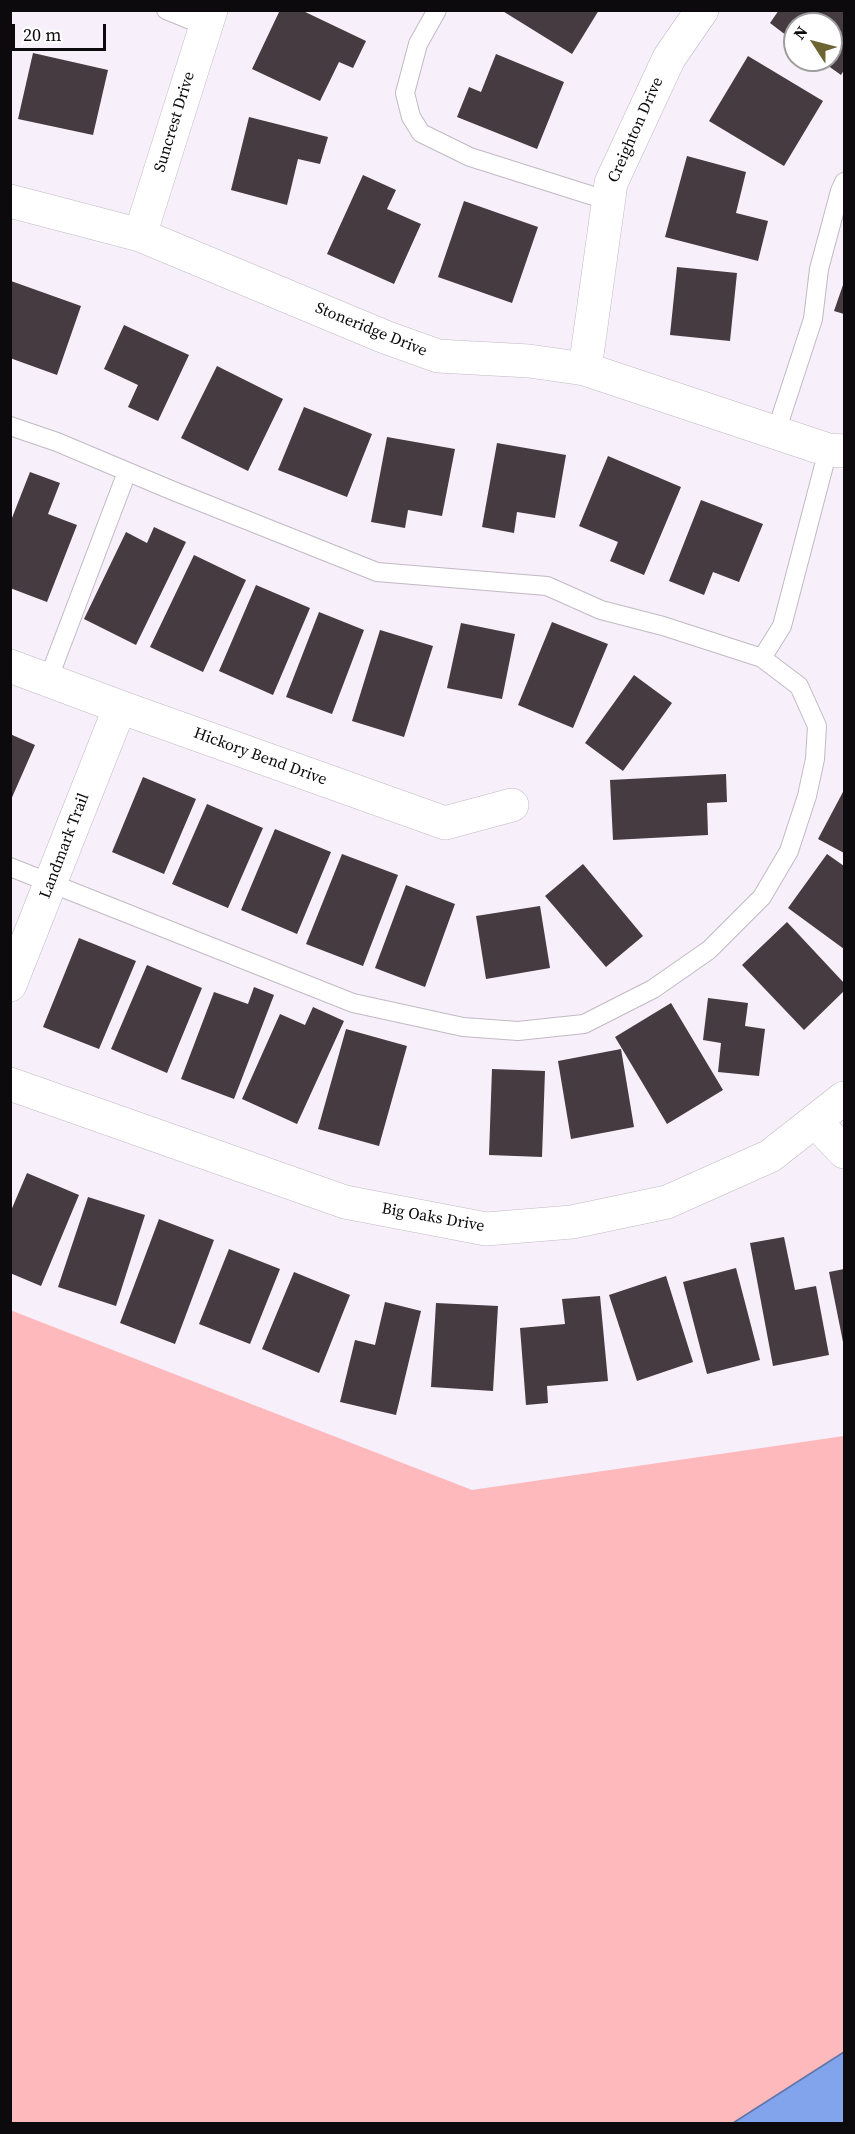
<!DOCTYPE html>
<style>
body{margin:0}
#map{position:relative;width:855px;height:2134px;overflow:hidden;background:#f7eff9;font-family:"Source Serif 4",serif}
canvas{display:block}
.frame{position:absolute;inset:0;border:12px solid #0d0a0d;pointer-events:none}
.north{position:absolute;left:783px;top:12px;width:60px;height:60px;box-sizing:border-box;background:#fff;border:2px solid #9e9d9e;border-radius:50%;rotate:306deg;font-size:16px;font-weight:700;line-height:24px;text-align:center;color:#0d0a0d}
.north::after{content:'';display:block;margin:auto;width:21px;height:27px;background:#6d6431;clip-path:polygon(50% 0,100% 100%,50% 72%,0 100%)}
.scale{position:absolute;left:12px;top:24px;width:94px;height:27px;box-sizing:border-box;border:3px solid #0d0a0d;border-top:0;padding-left:8px;font-size:18px;line-height:21px;white-space:nowrap;color:#0d0a0d;-webkit-text-stroke:4px #fff;paint-order:stroke}
</style>
<div id="map">
<canvas width="855" height="2134"></canvas>
<div class="frame"></div>
<div class="north">N</div>
<div class="scale">20 m</div>
</div>
<script>
const c = document.querySelector('canvas').getContext('2d');
c.lineJoin = 'round';
function paint(path, color) {
  c.fillStyle = color;
  c.fill(path, 'evenodd');
}
function shape(rows) {
  const path = new Path2D();
  for (const r of rows) {
    path.moveTo(r[0], r[1]);
    for (let i = 2; i < r.length; i += 2) path.lineTo(r[i], r[i + 1]);
  }
  return path;
}
function strokePath(path, color, width, dash) {
  c.strokeStyle = color;
  c.lineWidth = width;
  c.lineCap = dash ? 'butt' : 'round';
  c.setLineDash(dash || []);
  c.stroke(path);
}
function label(font, color, halo, rows, align = 'center') {
  c.font = font + ' "Source Serif 4",serif';
  c.lineWidth = 6;
  c.setLineDash([]);
  c.textBaseline = 'middle';
  c.strokeStyle = halo;
  c.fillStyle = color;
  for (const [text, x, y, turn = 0] of rows) {
    c.save();
    c.translate(x, y);
    c.rotate((+turn || 0) * Math.PI / 180);
    c.textAlign = isNaN(turn) ? turn : align;
    if (halo) c.strokeText(text, 0, 0);
    c.fillText(text, 0, 0);
    c.restore();
  }
}
paint(shape([
 [10,1310,472,1490,844,1436,844,2123,11,2123]
]), '#feb9bc');
const water = shape([
 [844,2052,844,2123,733,2123,844,2052]
]);
paint(water, '#82a4ed');
strokePath(water, '#5f76aa', 1.5);
paint(shape([
 [280,10,301,10,366,41,353,68,339,62,320,101,252,69],
 [501,10,599,10,572,54],
 [779,10,844,10,844,70,841,75,820,60,831,60,831,24,795,24,795,42,770,23],
 [33,53,108,70,93,135,18,119],
 [496,54,564,82,537,149,457,117,469,87,481,92],
 [748,56,823,101,784,166,709,121],
 [249,117,328,137,320,164,298,159,287,205,231,190],
 [687,156,746,172,736,213,768,221,758,261,665,237],
 [363,175,396,190,387,209,421,224,394,284,327,254],
 [464,201,538,227,512,303,438,277],
 [677,267,737,273,730,341,670,335],
 [11,281,81,306,57,375,10,358],
 [844,282,844,314,834,311],
 [124,325,189,355,158,421,128,407,138,385,104,369],
 [217,366,283,399,248,471,181,438],
 [304,407,372,434,347,497,278,470],
 [387,437,455,449,442,516,408,510,405,528,371,522],
 [497,443,566,455,555,518,517,512,514,533,482,527],
 [608,456,681,487,644,575,610,561,618,542,579,526],
 [30,472,60,483,48,514,77,525,47,602,10,588,10,523],
 [701,500,763,524,739,582,713,572,704,595,669,581],
 [154,527,186,542,136,645,84,619,126,532,147,543],
 [194,555,246,580,203,672,150,647],
 [256,585,310,608,273,695,219,671],
 [319,612,364,630,332,714,286,697],
 [552,622,608,644,573,728,518,705],
 [461,623,515,634,502,699,447,688],
 [380,630,433,646,404,737,352,721],
 [634,675,672,703,623,771,585,743],
 [10,734,35,745,10,802],
 [726,774,727,802,707,803,708,835,613,840,610,780],
 [143,777,196,799,164,874,112,852],
 [844,790,844,853,818,839],
 [207,804,263,828,228,908,172,884],
 [275,829,331,852,297,934,241,910],
 [342,854,398,875,363,966,306,944],
 [827,854,844,866,844,949,788,908],
 [583,864,643,936,606,967,545,896],
 [406,885,455,904,425,987,375,968],
 [540,906,550,968,486,979,476,916],
 [787,922,844,983,844,991,804,1030,742,965],
 [79,938,136,961,99,1049,43,1027],
 [147,965,202,988,167,1073,111,1049],
 [254,987,274,995,234,1099,181,1079,214,992,248,1004],
 [708,998,748,1003,745,1026,765,1029,759,1076,718,1072,721,1043,703,1040],
 [671,1003,723,1090,667,1124,615,1037],
 [313,1007,344,1021,297,1124,242,1099,280,1014,305,1025],
 [346,1029,407,1046,379,1146,318,1129],
 [621,1049,634,1127,571,1139,558,1061],
 [492,1069,545,1071,542,1157,489,1155],
 [27,1173,79,1195,41,1286,10,1273,10,1213],
 [88,1197,145,1215,116,1306,58,1287],
 [159,1219,214,1240,175,1344,120,1323],
 [784,1237,795,1290,816,1286,829,1355,773,1366,750,1243],
 [229,1249,280,1269,250,1344,199,1324],
 [736,1268,760,1360,707,1374,683,1282],
 [844,1269,844,1342,843,1342,829,1272],
 [294,1272,350,1295,319,1373,262,1349],
 [666,1276,693,1362,637,1381,609,1295],
 [600,1296,608,1381,547,1386,548,1403,526,1405,520,1328,565,1324,562,1299],
 [385,1302,421,1311,396,1415,340,1402,355,1340,375,1345],
 [436,1303,498,1306,493,1391,431,1387]
]), '#453b40');
const service = shape([
 [166,10,205,26],
 [437,10,418,44,405,93,411,117,421,133,470,157,609,201],
 [10,426,57,442,171,490,377,572,547,586,601,610,663,626,762,658,799,686,817,726,815,759,807,796,789,851,762,897,709,950,653,989,584,1024,518,1031,463,1027,353,1003,10,867],
 [776,432,813,319,819,269,840,191,844,182],
 [762,658,782,626,828,450],
 [48,680,127,472]
]);
const minor = shape([
 [10,201,140,235,385,337,438,356,529,361,585,369,828,450,844,451],
 [140,235,211,10],
 [585,369,611,183,669,58,702,10],
 [10,666,120,707,445,823,512,805],
 [10,985,120,707],
 [10,1084,345,1202,486,1229,572,1222,667,1202,770,1156,844,1098],
 [816,1122,844,1152]
]);
strokePath(service, '#c1b9c3', 20);
strokePath(minor, '#c1b9c3', 34);
strokePath(service, '#fff', 18);
strokePath(minor, '#fff', 33);
label('16px', '#0d0a0d', '#fff', [
 ["Suncrest Drive",175,122,-73],
 ["Creighton Drive",636,130,-66],
 ["Stoneridge Drive",371,330,22],
 ["Hickory Bend Drive",260,757,20],
 ["Landmark Trail",65,846,-69],
 ["Big Oaks Drive",433,1218,10]
]);
</script>
